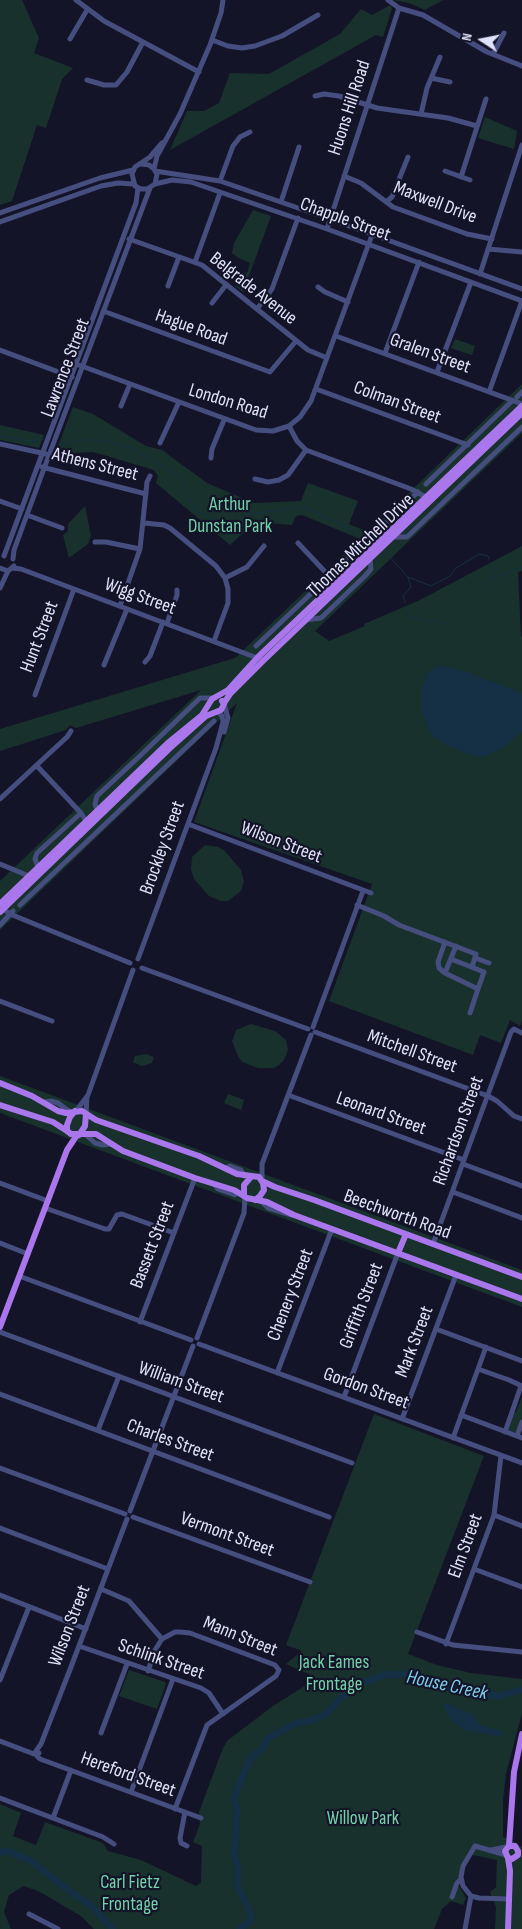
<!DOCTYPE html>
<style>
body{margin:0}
#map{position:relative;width:522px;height:1929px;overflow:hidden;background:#141428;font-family:"Sofia Sans Condensed",sans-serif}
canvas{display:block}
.north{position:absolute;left:457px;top:15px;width:50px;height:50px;-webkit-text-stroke:4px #141428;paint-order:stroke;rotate:281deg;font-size:14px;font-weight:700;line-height:20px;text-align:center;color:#e0e1fb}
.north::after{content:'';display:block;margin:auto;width:18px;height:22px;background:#e0e1fb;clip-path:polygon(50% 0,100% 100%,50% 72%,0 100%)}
</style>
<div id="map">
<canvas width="522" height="1929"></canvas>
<div class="north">N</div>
</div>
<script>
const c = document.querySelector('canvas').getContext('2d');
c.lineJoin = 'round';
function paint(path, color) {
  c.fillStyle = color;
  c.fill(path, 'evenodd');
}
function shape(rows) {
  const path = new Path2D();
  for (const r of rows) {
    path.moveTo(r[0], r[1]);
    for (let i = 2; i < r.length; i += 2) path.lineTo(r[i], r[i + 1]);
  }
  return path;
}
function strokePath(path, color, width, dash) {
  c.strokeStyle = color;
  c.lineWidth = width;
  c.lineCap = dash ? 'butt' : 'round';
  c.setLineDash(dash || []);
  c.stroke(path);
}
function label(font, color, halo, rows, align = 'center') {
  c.font = font + ' "Sofia Sans Condensed",sans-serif';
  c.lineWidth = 4.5;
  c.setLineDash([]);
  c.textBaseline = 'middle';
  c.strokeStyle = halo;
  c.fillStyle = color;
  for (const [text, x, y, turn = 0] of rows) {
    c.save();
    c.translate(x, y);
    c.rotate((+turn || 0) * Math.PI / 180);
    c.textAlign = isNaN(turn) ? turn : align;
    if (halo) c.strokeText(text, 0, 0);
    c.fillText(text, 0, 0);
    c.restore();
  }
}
paint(shape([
 [0,0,22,0,39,38,34,53,73,68,62,79,46,128,37,125,12,201,0,205],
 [393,0,443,0,425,10,409,3],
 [390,5,392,8,383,37,376,35,170,150,187,111,204,111,219,103,230,73,269,74,340,34,361,9,372,15],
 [485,117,517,131,514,149,478,138],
 [253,210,271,216,243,292,235,286,248,271,250,263,237,257,232,253,234,243],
 [455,339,475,346,472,355,451,348],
 [522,384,522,433,315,631,329,641,365,626,364,624,420,600,522,546,522,571,518,572,521,636,522,637,522,1020,520,1026,510,1020,501,1043,480,1035,473,1055,329,1001,372,884,194,822,237,703,0,930,0,881,201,690,76,728,70,725,66,730,0,751,0,729,235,658,360,539,302,515,296,516,292,525,255,522,230,545,156,483,158,476,154,470,93,452,55,454,73,407,93,414,146,446,162,450,207,483,254,503,301,501,308,483,358,501,349,524,368,532],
 [0,425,44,435,39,448,0,440],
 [85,506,91,536,88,544,69,558,63,535,68,531,68,524],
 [205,845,218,847,224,850,241,870,244,881,241,891,228,901,221,901,209,896,194,879,191,869,192,857],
 [251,1024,275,1031,286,1040,288,1050,284,1060,279,1065,274,1068,258,1068,242,1062,238,1056,232,1041,236,1030],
 [146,1054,154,1057,152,1063,142,1066,133,1062,135,1056],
 [0,1076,522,1270,522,1307,0,1113],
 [228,1094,244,1100,241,1110,224,1103],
 [522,1397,522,1418,518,1430,514,1433,508,1430,512,1414,516,1412],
 [374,1414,484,1456,408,1654,437,1665,471,1673,522,1679,522,1713,506,1774,503,1800,503,1837,517,1843,520,1847,522,1846,522,1929,495,1929,496,1907,490,1892,496,1887,497,1860,468,1854,458,1885,466,1898,463,1905,451,1901,442,1909,434,1929,94,1929,81,1916,40,1892,24,1886,9,1895,4,1912,11,1929,0,1929,0,1804,21,1813,13,1836,36,1845,45,1822,103,1843,108,1851,141,1860,196,1886,201,1883,202,1846,193,1842,200,1824,199,1812,223,1748,228,1740,273,1706,311,1682,311,1675,286,1664,302,1651,286,1645],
 [129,1670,165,1682,166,1684,157,1709,119,1696]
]), '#18312c');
paint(shape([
 [437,667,449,667,464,671,522,693,522,730,520,733,507,745,492,753,480,757,467,754,444,744,434,737,428,729,421,709,421,691,427,673],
 [445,1703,472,1714,481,1725,501,1731,505,1734,496,1736,464,1730,451,1720,444,1708,443,1705]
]), '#153045');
strokePath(shape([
 [0,436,30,441,43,439],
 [58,445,79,440,100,440,130,447,177,475,196,510,212,519,235,527,249,514,304,507,374,540],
 [384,551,408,577,411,587,403,596,405,602],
 [408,577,431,586,450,576,456,568,479,554,488,556,489,559],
 [491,579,522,567],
 [490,588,491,564],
 [407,607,408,613,413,618,445,623]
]), '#153045', 1);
strokePath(shape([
 [0,1852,7,1851,31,1861,75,1895,91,1905,113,1929],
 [240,1929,249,1922,251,1918,250,1912,237,1885,238,1867,234,1855,237,1808,234,1798,246,1767,252,1757,263,1748,267,1739,294,1724,313,1720,325,1715,340,1699,358,1685,383,1675,401,1674,420,1676,452,1689,497,1696,522,1690]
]), '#153045', 7);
strokePath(shape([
 [76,0,104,21,199,72],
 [388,0,399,8,423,15,487,52,522,66],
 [70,39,87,10],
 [212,40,228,46,242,48,255,46,282,36,318,15],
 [493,54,504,33],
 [431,78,450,82],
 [87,80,104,85,116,85,127,72,143,42],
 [315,96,324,94,339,96,377,108,448,118,477,126],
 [421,114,427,88,440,57],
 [141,164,149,165,154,169,157,174,155,184,147,189,141,189,135,186,132,174,135,167,150,157,162,143],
 [154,169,157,156,180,114,210,45,221,13,223,0],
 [155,171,220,181,330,219,522,289],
 [445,171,470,180],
 [344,176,361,183,393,207,467,234,492,239],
 [461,177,486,99],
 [220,181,233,146,240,137,250,132],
 [155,184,172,180,191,182,327,229,522,301],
 [281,202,299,147],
 [386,202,392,197,408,157],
 [0,213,100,178,133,170],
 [0,222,101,186,118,183,133,184],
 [327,229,399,8],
 [129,239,202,265,308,350,327,358],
 [488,249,522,252],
 [195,262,220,193],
 [480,274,522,145],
 [168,286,179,257],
 [318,287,325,292,348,302],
 [212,303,226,285],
 [257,309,272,289,298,218],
 [103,311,270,372,296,341],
 [336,336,522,404],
 [0,350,72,377],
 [385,353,419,262],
 [76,364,256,430,273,431,289,426,300,417,311,401,372,235],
 [437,372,471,282],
 [316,389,468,445],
 [489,392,522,301],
 [517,397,522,392],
 [121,406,130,384],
 [289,426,297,441,306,450,411,489,426,497],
 [160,443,179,402],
 [0,444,46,454],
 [211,458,212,449,224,420],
 [42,467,146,494],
 [255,479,268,482,279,480,288,475,306,450],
 [426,484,512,401],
 [0,501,22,509],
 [27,515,62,528],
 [144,523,164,525,170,528,216,566,225,578,228,589,228,603,214,641],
 [373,535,418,492],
 [392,537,407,537,522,427],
 [95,542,106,542,140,549],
 [298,543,329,576],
 [4,556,136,203,138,188],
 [13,559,14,550,49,455,150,188],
 [0,568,8,571,14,566],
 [12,568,21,569,260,659],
 [225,578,247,567,264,546],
 [0,588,8,571],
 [120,606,140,549,147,482,150,476],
 [305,620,321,618,365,576,371,569,370,558],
 [167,623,177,595,177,590],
 [256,646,363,544],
 [145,662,150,656,163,622],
 [104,665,127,609],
 [35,695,74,589],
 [224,732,228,718,224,704],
 [37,766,81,813,86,821],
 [0,799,67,737,71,731],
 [97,810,95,804,97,796,143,753,200,698,215,698],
 [188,824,371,893],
 [0,864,29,876],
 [38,867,35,859,37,853,81,813],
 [20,905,214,721],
 [357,905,384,916,399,925,476,954,472,967],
 [3,909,10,914,130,963],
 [0,925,13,911],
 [445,942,438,962,439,968,445,973,478,989,470,1013],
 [475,958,489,963],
 [138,959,216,748,223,722,222,716,217,711],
 [451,959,484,972,478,989],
 [142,968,308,1029],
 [445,973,456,946],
 [0,1001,52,1021],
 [313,1027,363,891],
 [315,1032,488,1096,497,1101,514,1116,522,1119],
 [288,1095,464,1160],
 [44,1102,51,1101,58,1103,70,1112],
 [76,1111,88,1095,133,970],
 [86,1114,87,1097],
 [85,1134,95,1143,103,1145,111,1144],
 [463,1164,522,1186],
 [224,1168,230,1166,241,1170,244,1176],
 [262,1180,262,1164,311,1035],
 [0,1183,48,1201],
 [215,1185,218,1189,235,1195,237,1191],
 [453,1192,522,1218],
 [261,1201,268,1208,291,1215],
 [45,1208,105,1229,109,1229,117,1215,122,1214,174,1233],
 [0,1243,28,1254],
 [433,1244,511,1032,514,1029,522,1033],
 [19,1276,191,1340],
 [140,1322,195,1178],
 [436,1329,522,1361],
 [0,1332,352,1463],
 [197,1338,244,1213,245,1197],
 [199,1344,522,1463],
 [478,1369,509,1380,522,1386],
 [277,1373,332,1229],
 [0,1394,329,1517],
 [344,1397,398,1253],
 [461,1415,522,1438],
 [402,1419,456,1275],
 [98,1430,119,1376],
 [505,1432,521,1386],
 [517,1436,522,1422],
 [453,1438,486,1347],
 [0,1468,125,1514],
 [130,1511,193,1346],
 [494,1515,522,1526],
 [133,1517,310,1582],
 [0,1528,108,1569],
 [474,1569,522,1587],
 [101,1589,129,1601,162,1639],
 [0,1595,86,1629],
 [417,1632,453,1645,522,1652],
 [446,1644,494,1515,501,1456],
 [79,1646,201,1688,209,1693,223,1714],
 [148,1671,155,1650,162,1639,175,1632,180,1632,190,1633,275,1665,279,1670,276,1676,207,1725,175,1809],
 [0,1680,29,1607],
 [101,1733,127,1664],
 [0,1741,34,1754,39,1753],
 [36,1751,41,1744,71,1667,127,1519],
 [36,1751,37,1756,40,1759,201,1818],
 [131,1792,173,1679],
 [0,1798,103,1837,114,1844],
 [185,1812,180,1838,181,1843,187,1846],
 [53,1818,71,1770],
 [491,1850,506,1847],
 [506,1855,475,1846,463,1866,461,1877,463,1886,471,1896,479,1898,508,1899],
 [452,1897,457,1883,461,1879],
 [29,1914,58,1929],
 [465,1929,471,1896]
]), '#464e80', 5);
strokePath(shape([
 [224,703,230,694,263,661,522,413],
 [0,904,169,742,202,715,212,699,228,690,258,657,522,406],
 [0,912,170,748,206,716,221,710,224,704,222,701],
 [0,1083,32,1096,58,1111,66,1113,82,1111,96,1120,199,1156,237,1174,259,1177,263,1183,264,1190,260,1196,255,1200],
 [0,1105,53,1122,67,1131],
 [75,1111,70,1117,67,1125,67,1131,71,1134,96,1134,123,1151,195,1178,234,1190,247,1198,267,1202,294,1215,522,1299],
 [79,1135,85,1126,86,1114],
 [262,1181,275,1187,314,1200,522,1277],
 [244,1196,244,1185,251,1177],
 [398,1253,406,1234],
 [0,1327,67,1150,77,1135],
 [509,1846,514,1772,522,1734],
 [508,1929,510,1871,508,1858,505,1851,509,1846,515,1846,518,1851,518,1855,512,1859,508,1858]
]), '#aa76ec', 6);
label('19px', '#e0e1fb', '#141428', [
 ["Huons Hill Road",350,108,-72],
 ["Maxwell Drive",435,203,21],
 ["Chapple Street",345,220,20],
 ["Belgrade Avenue",253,289,38],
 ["Hague Road",191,328,20],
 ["Gralen Street",430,354,20],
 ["Lawrence Street",66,368,-69],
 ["London Road",228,402,17],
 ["Colman Street",397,403,20],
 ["Athens Street",95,465,14],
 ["Thomas Mitchell Drive",361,546,-44],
 ["Wigg Street",140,597,20],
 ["Hunt Street",40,637,-69],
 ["Wilson Street",281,843,21],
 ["Brockley Street",163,848,-70],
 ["Mitchell Street",412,1052,20],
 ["Leonard Street",381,1114,20],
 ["Richardson Street",459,1131,-70],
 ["Beechworth Road",397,1215,20],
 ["Bassett Street",153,1245,-69],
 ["Chenery Street",291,1295,-69],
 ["Griffith Street",362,1306,-69],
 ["Mark Street",415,1342,-69],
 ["William Street",181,1383,20],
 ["Gordon Street",366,1389,20],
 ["Charles Street",170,1441,20],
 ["Vermont Street",227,1535,20],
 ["Elm Street",466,1546,-70],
 ["Wilson Street",70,1626,-69],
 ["Mann Street",240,1637,22],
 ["Schlink Street",161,1660,19],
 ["Hereford Street",128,1775,20]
]);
label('19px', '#74d2a9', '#141428', [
 ["Arthur",230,505],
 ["Dunstan Park",230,527],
 ["Jack Eames",334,1663],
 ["Frontage",334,1685],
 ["Willow Park",363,1819],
 ["Carl Fietz",130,1883],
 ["Frontage",130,1905]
]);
label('italic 20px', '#7ccded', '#141428', [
 ["House Creek",447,1686,12]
]);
</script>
